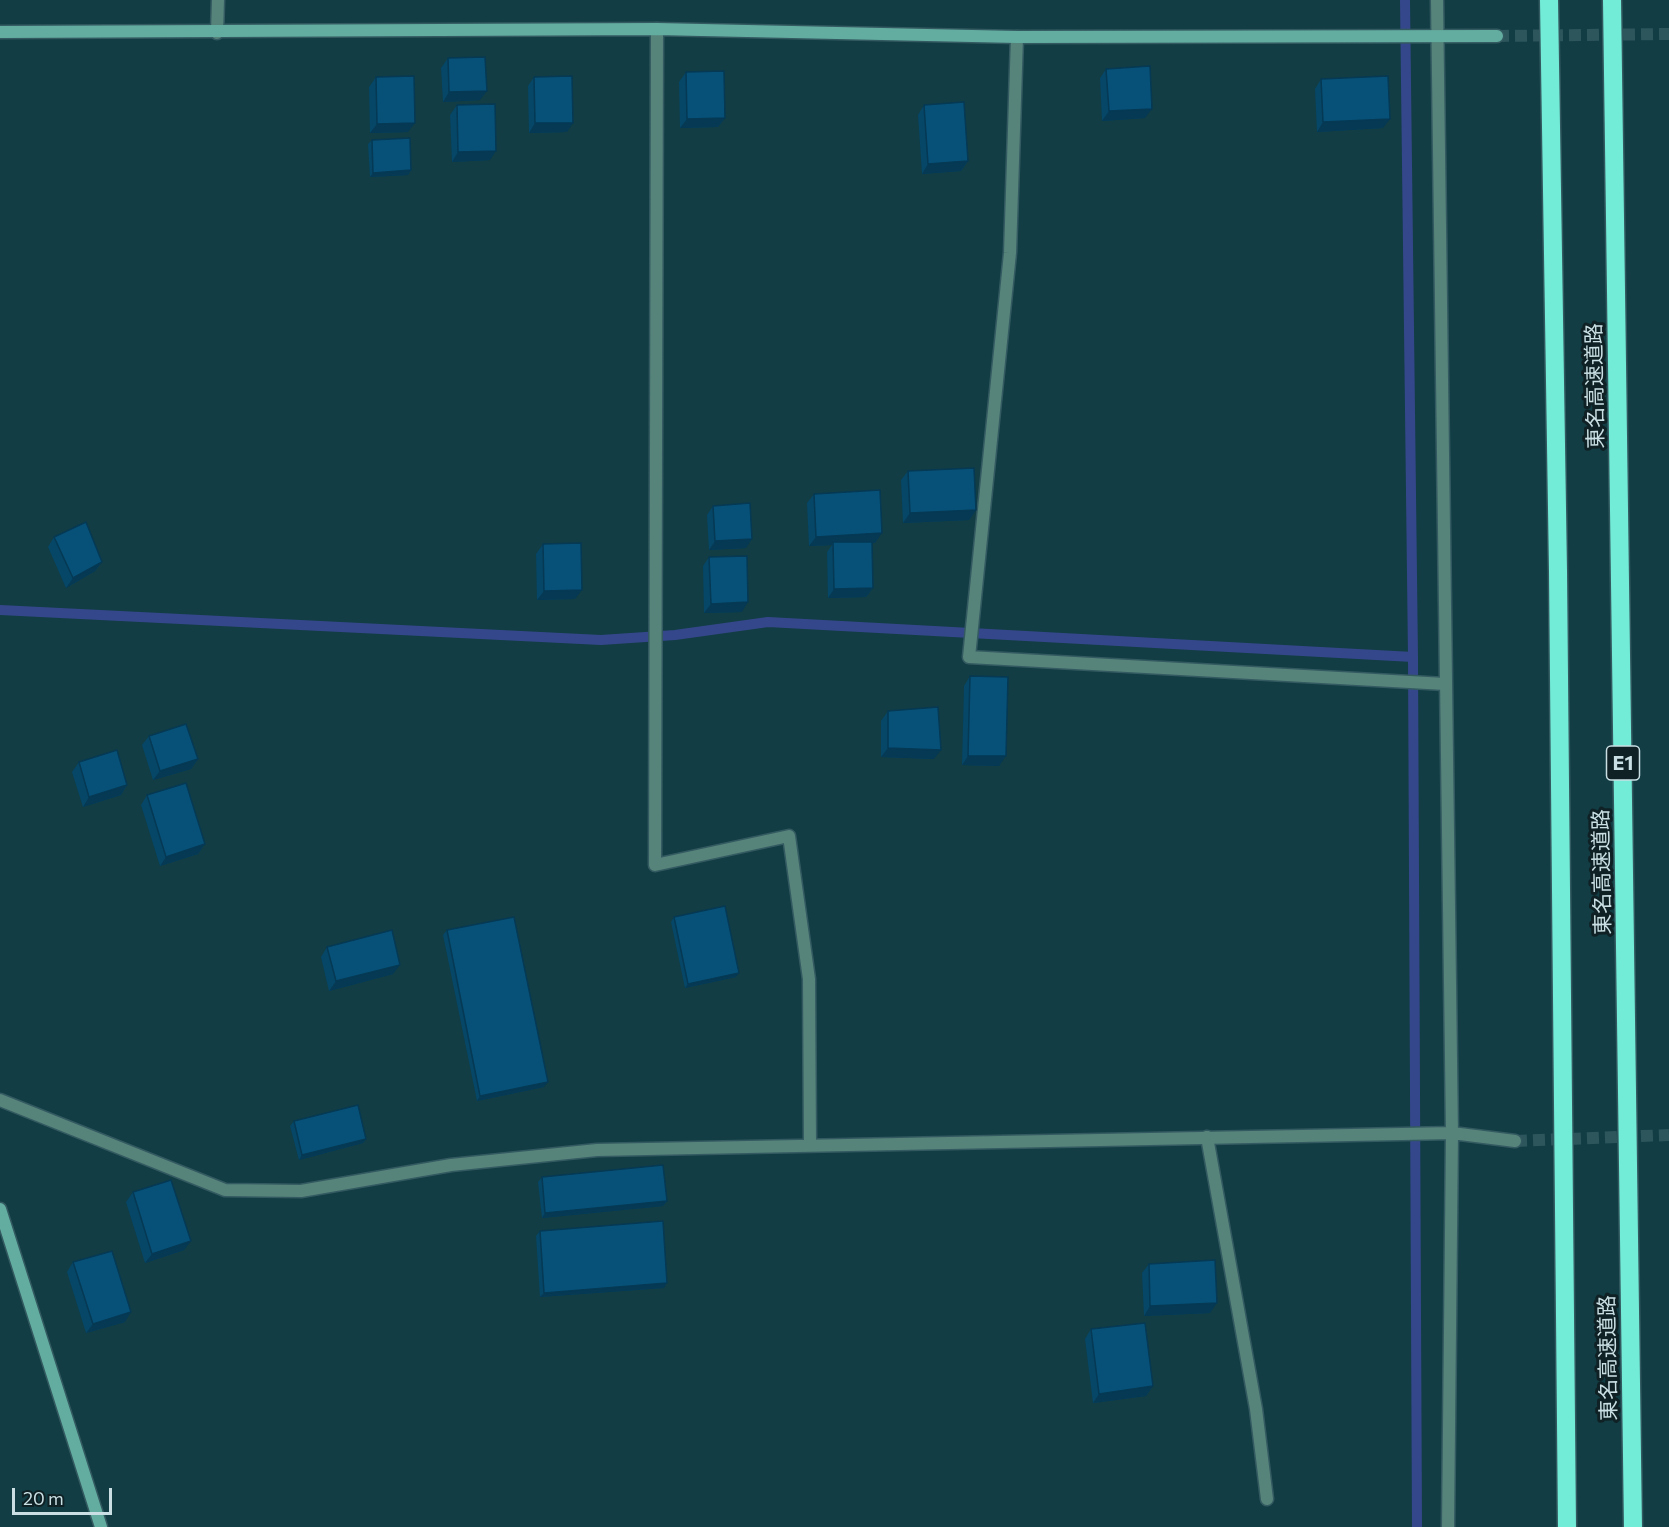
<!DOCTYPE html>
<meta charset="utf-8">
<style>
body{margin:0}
#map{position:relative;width:1669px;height:1527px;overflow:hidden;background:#123d44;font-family:Commissioner,sans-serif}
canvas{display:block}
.scale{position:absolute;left:12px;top:1488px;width:100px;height:27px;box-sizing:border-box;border:3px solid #c9dfe3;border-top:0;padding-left:8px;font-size:18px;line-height:21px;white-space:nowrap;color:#c9dfe3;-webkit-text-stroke:4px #0f2124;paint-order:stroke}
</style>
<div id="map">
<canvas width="1669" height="1527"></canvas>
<div class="scale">20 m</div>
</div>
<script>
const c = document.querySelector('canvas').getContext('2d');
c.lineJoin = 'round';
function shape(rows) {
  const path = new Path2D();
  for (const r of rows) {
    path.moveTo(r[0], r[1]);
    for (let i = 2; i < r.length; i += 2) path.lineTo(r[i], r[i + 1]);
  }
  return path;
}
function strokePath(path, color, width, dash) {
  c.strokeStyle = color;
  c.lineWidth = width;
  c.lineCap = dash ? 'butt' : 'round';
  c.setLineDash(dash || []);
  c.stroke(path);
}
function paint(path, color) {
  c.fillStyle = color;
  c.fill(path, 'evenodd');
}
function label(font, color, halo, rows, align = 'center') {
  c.font = font + ' Commissioner,"Noto Sans JP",sans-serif';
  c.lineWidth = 6;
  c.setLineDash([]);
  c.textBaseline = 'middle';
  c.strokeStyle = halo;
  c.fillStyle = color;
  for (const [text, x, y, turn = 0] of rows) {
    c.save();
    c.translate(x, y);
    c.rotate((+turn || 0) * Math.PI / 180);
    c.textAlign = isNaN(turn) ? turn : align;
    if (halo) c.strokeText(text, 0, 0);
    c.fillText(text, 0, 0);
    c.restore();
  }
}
strokePath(shape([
 [1405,0,1413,657,1417,1527],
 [0,610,601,640,675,635,768,622,1413,657]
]), '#35478b', 10);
strokePath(shape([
 [1515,1141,1669,1135]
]), '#2d555c', 12, [12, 6]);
strokePath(shape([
 [1497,36,1669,34]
]), '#2d555c', 12, [12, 6]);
const street = shape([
 [1437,0,1452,1133,1448,1527],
 [657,29,655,865,789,836,809,979,810,1144],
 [217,33,218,0],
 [1017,37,1010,253,969,657,1445,684],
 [0,1100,225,1190,301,1191,451,1165,597,1150,1452,1133,1515,1141],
 [1207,1137,1256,1409,1267,1499]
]);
const secondary = shape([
 [0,32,657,29,1017,37,1497,36],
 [0,1209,101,1527]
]);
const highway = shape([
 [1549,0,1558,571,1567,1527],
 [1612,0,1633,1527]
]);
strokePath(street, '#335a61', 15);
strokePath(secondary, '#335a61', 15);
strokePath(highway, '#335a61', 21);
strokePath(street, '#56837a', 12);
strokePath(secondary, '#63ada0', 12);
strokePath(highway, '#72ecd7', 18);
paint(shape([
 [448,58,480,100,443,102,441,68],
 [1106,69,1145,118,1102,121,1100,78],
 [686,72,725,118,718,127,680,128,679,82],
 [376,77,408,132,370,133,369,87],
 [534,77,567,132,529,133,528,86],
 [1321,79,1383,128,1317,132,1315,89],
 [457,105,490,160,452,162,450,115],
 [924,105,968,161,961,171,922,174,918,115],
 [372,140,411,170,408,175,370,177,368,144],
 [908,471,976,510,969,520,903,523,901,480],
 [814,494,875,543,872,543,873,588,866,597,828,598,827,552,832,545,809,546,807,503],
 [713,506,746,548,709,550,707,515],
 [54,537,102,562,95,571,66,588,48,547],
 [543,544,575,599,537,600,536,554],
 [709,557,742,612,704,613,703,566],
 [970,676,999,766,962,765,964,686],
 [888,711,934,759,881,757,881,721],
 [149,736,198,759,191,769,153,780,142,745],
 [79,762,127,785,121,795,83,807,72,772],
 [147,795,205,844,198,854,160,866,141,805],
 [674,917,736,977,685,988,671,922],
 [447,930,544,1087,477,1101,443,935],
 [327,947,393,974,329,991,321,957],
 [294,1121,366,1139,363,1143,299,1160,290,1126],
 [542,1177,667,1201,663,1206,542,1218,538,1182],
 [133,1192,184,1250,145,1263,126,1202],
 [540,1231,664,1288,540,1297,536,1236],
 [73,1262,125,1322,86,1333,67,1272],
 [1149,1264,1210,1313,1144,1316,1142,1273],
 [1091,1329,1153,1386,1146,1396,1093,1403,1085,1339]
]), '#064667');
paint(shape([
 [487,91,480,100,443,102,449,92],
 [1152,109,1145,118,1102,121,1109,111],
 [725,118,718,127,680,128,687,119],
 [1390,119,1383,128,1317,132,1323,122],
 [415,123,408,132,370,133,377,124],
 [535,123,573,123,567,132,529,133],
 [496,151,490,160,452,162,458,152],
 [968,161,961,171,922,174,928,164],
 [411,170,408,175,370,177,373,173],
 [976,510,969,520,903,523,910,513],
 [882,533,875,543,833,545,833,542,832,545,809,546,816,537],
 [752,539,746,548,709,550,715,541],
 [102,562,95,571,66,588,73,578],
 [873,588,866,597,828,598,834,589],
 [582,590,575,599,537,600,544,591],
 [748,602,742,612,704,613,711,604],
 [888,748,941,750,934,759,881,757],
 [968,756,1006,756,999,766,962,765],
 [198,759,191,769,153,780,160,771],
 [127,785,121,795,83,807,89,797],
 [205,844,198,854,160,866,166,857],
 [400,965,393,974,329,991,336,981],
 [739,973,736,977,685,988,688,984],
 [548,1082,544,1087,477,1101,480,1096],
 [366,1139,363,1143,299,1160,302,1155],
 [667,1201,663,1206,542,1218,545,1213],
 [191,1241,184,1250,145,1263,152,1254],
 [667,1283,664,1288,540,1297,544,1293],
 [1217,1303,1210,1313,1144,1316,1150,1306],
 [131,1312,125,1322,86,1333,93,1324],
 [1153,1386,1146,1396,1093,1403,1099,1394]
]), '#053954');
const building = shape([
 [485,57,487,91,449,92,448,58,485,57],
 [1150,66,1152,109,1109,111,1106,69,1150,66],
 [724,71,725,118,687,119,686,72,724,71],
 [414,76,415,123,377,124,376,77,414,76],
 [572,76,573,123,535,123,534,77,572,76],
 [1388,76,1390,119,1323,122,1321,79,1388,76],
 [964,102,968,161,928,164,924,105,964,102],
 [495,104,496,151,458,152,457,105,495,104],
 [410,138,411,170,373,173,372,140,410,138],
 [974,468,976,510,910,513,908,471,974,468],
 [880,490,882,533,816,537,814,494,880,490],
 [750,503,752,539,715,541,713,506,750,503],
 [86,522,102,562,73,578,54,537,86,522],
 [833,542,872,542,873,588,834,589,833,542],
 [581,543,582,590,544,591,543,544,581,543],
 [747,556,748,602,711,604,709,557,747,556],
 [970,676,1008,677,1006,756,968,756,970,676],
 [938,707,941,750,888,748,888,711,938,707],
 [186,724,198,759,160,771,149,736,186,724],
 [117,750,127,785,89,797,79,762,117,750],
 [186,783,205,844,166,857,147,795,186,783],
 [725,906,739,973,688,984,674,917,725,906],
 [514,917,548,1082,480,1096,447,930,514,917],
 [392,930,400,965,336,981,327,947,392,930],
 [358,1105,366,1139,302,1155,294,1121,358,1105],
 [663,1165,667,1201,545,1213,542,1177,663,1165],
 [171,1180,191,1241,152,1254,133,1192,171,1180],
 [663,1221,667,1283,544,1293,540,1231,663,1221],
 [112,1251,131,1312,93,1324,73,1262,112,1251],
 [1215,1260,1217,1303,1150,1306,1149,1264,1215,1260],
 [1145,1323,1153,1386,1099,1394,1091,1329,1145,1323]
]);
paint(building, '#075178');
strokePath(building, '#053954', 1.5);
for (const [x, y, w] of [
 [1623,763,33]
]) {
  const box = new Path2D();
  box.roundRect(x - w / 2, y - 17, w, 34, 4.5);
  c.fillStyle = '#0f2124';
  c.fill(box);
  strokePath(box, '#c9dfe3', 1.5);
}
label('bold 20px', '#c9dfe3', null, [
 ["E1",1623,763]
]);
label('21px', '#c9dfe3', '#0f2124', [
 ["東名高速道路",1595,386,-91],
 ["東名高速道路",1602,872,-91],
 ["東名高速道路",1608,1358,-91]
]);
</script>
